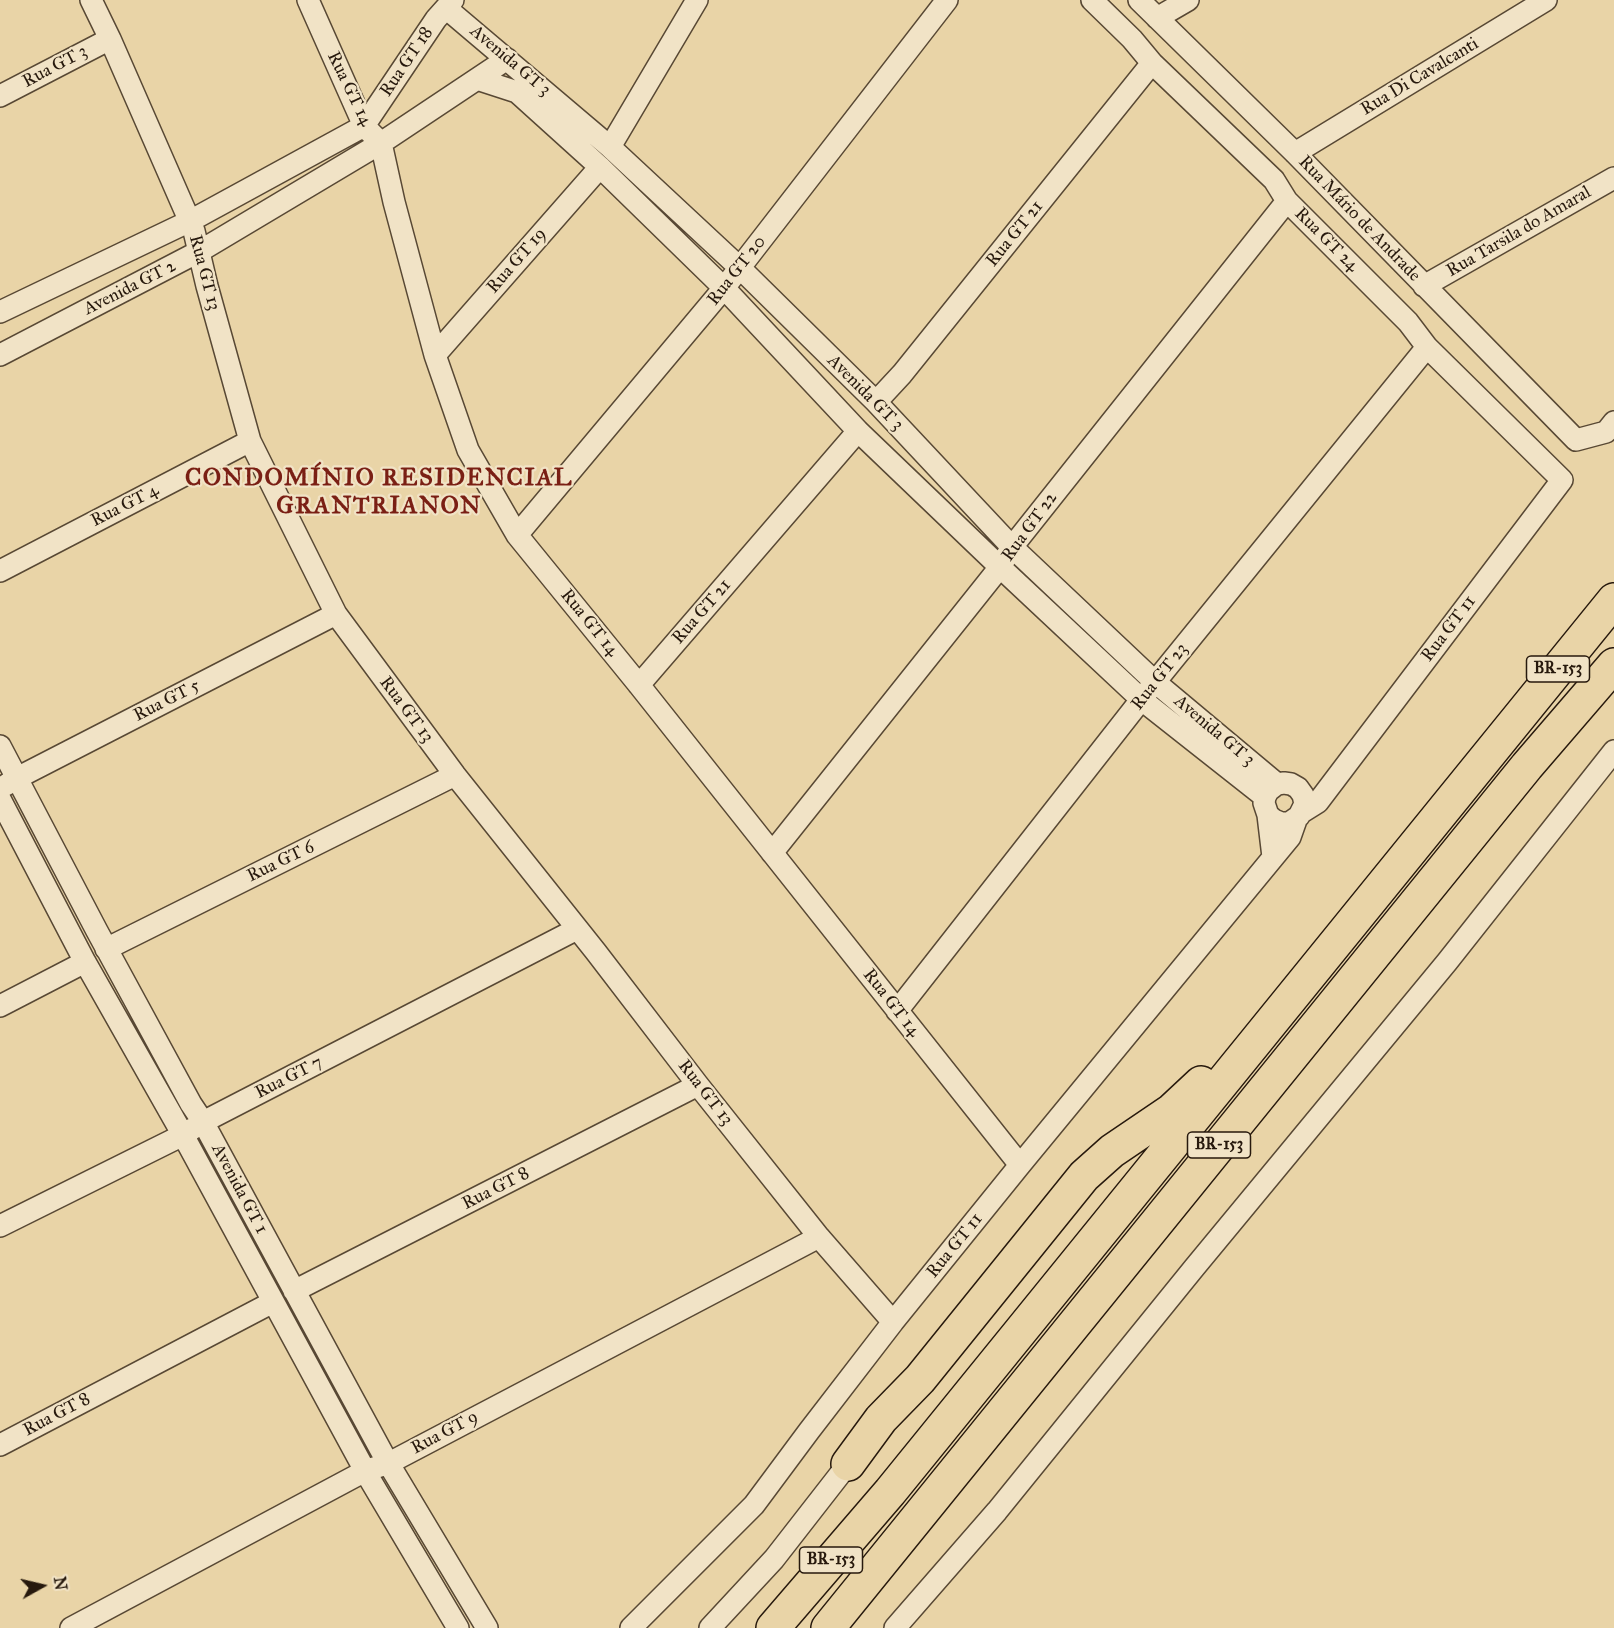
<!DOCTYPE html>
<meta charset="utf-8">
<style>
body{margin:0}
#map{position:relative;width:1614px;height:1628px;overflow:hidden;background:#e9d4a7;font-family:"IM FELL Great Primer",serif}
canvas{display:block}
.north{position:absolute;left:12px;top:1556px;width:60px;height:60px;-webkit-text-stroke:4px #f1e3c6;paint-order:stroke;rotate:82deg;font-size:16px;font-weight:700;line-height:24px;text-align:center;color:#27190d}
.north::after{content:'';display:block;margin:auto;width:21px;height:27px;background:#27190d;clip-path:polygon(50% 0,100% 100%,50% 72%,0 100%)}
</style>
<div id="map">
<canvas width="1614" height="1628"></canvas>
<div class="north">N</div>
</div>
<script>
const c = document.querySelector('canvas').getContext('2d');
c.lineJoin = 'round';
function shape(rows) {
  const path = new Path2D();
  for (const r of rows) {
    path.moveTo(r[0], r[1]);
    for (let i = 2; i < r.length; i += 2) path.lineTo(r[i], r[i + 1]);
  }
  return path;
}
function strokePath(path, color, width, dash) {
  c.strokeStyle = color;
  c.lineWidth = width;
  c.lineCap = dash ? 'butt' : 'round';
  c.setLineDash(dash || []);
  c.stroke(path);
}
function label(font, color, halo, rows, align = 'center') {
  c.font = font + ' "IM FELL Great Primer",serif';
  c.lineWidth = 4.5;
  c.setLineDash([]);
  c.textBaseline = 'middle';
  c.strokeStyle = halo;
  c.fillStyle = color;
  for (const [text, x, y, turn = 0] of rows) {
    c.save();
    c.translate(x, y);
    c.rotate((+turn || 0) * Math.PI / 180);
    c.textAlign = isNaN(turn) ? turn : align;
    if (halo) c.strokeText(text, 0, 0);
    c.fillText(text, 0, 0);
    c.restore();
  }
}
const minor = shape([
 [91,0,110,39,194,231,207,286,250,441,336,614,455,775,596,952,698,1085,819,1237,893,1322],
 [308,0,364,126,381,143,394,202,435,355,468,450,517,535,639,685,1020,1165],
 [1092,0,1132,39,1152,63,1274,180,1287,201,1408,322,1427,347,1562,480,1318,802,1302,812],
 [1139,0,1295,153,1576,440,1606,432,1614,422],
 [446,8,610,147,740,268,876,402,1012,547,1155,682,1277,784],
 [1157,18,1188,0],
 [477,79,517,92,600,167,724,288,858,431,1000,567,1142,700,1265,797],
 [0,96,110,39],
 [610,147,697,0],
 [1295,153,1546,0],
 [1424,286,1614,178],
 [0,312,190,221,364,126,436,19,453,0],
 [0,355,200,251,381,143,507,59],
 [435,355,600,167],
 [876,402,902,374,1152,63],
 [517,535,724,288,947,0],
 [0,571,250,441],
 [639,685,858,431],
 [0,746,97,931,191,1104,203,1122,384,1456,487,1628],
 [6,785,17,778,336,614],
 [0,799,85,962,183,1135,369,1478,458,1628],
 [1268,815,1274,820,1281,823,1289,823,1299,816,1305,804,1303,795,1298,788,1291,784,1284,783,1277,784,1268,791,1265,797,1264,803,1268,815,1273,857],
 [772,853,1000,567,1012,547,1287,201],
 [106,949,455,775],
 [0,1006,85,962],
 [897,1011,1155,682,1427,347],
 [0,1226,183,1135,203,1122,577,929],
 [294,1291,698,1085],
 [0,1445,273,1302],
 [71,1628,365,1471,389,1463,819,1237],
 [631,1628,754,1505,809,1431,893,1322,1020,1165,1290,837,1296,820],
 [710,1628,774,1559,848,1464],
 [895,1628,997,1511,1194,1268,1447,962,1614,751]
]);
const trunk = shape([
 [848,1464,881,1419,920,1379,1084,1176,1112,1151,1171,1111,1201,1083],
 [773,1628,890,1492,1614,600],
 [828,1628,1527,766,1614,665]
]);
strokePath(minor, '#584834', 24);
strokePath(trunk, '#27190d', 36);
strokePath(minor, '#f1e3c6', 21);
strokePath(trunk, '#e9d4a7', 33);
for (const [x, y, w] of [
 [1558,669,63],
 [1219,1145,63],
 [831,1560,63]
]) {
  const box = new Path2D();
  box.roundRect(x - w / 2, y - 13, w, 26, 4.5);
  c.fillStyle = '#f1e3c6';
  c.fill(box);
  strokePath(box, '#27190d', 1.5);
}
label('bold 16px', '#27190d', null, [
 ["BR-153",1558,669],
 ["BR-153",1219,1145],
 ["BR-153",831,1560]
]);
label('18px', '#27190d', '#f1e3c6', [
 ["Avenida GT 3",510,61,40],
 ["Rua GT 18",407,62,-56],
 ["Rua GT 3",55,67,-28],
 ["Rua Di Cavalcanti",1420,77,-31],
 ["Rua GT 14",349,89,64],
 ["Rua Mário de Andrade",1359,219,46],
 ["Rua Tarsila do Amaral",1519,232,-30],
 ["Rua GT 21",1015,234,-51],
 ["Rua GT 24",1326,240,45],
 ["Rua GT 19",517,261,-49],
 ["Rua GT 20",737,271,-52],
 ["Rua GT 13",204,273,75],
 ["Avenida GT 2",130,288,-27],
 ["Avenida GT 3",865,393,45],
 ["Rua GT 4",125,506,-27],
 ["Rua GT 22",1030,527,-54],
 ["Rua GT 21",702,612,-49],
 ["Rua GT 14",589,623,51],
 ["Rua GT 11",1449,629,-53],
 ["Rua GT 23",1160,677,-52],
 ["Rua GT 5",167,701,-27],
 ["Rua GT 13",406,710,53],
 ["Avenida GT 3",1214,731,40],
 ["Rua GT 6",281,862,-26],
 ["Rua GT 14",891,1003,52],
 ["Rua GT 7",289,1078,-27],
 ["Rua GT 13",705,1093,52],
 ["Avenida GT 1",239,1189,62],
 ["Rua GT 8",496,1189,-27],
 ["Rua GT 11",955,1246,-51],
 ["Rua GT 8",57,1415,-28],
 ["Rua GT 9",445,1433,-28]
]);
c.letterSpacing = '1.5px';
label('bold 24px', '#7a1f14', '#f1e3c6', [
 ["CONDOMÍNIO RESIDENCIAL",379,479],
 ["GRANTRIANON",379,507]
]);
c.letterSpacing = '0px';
</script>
